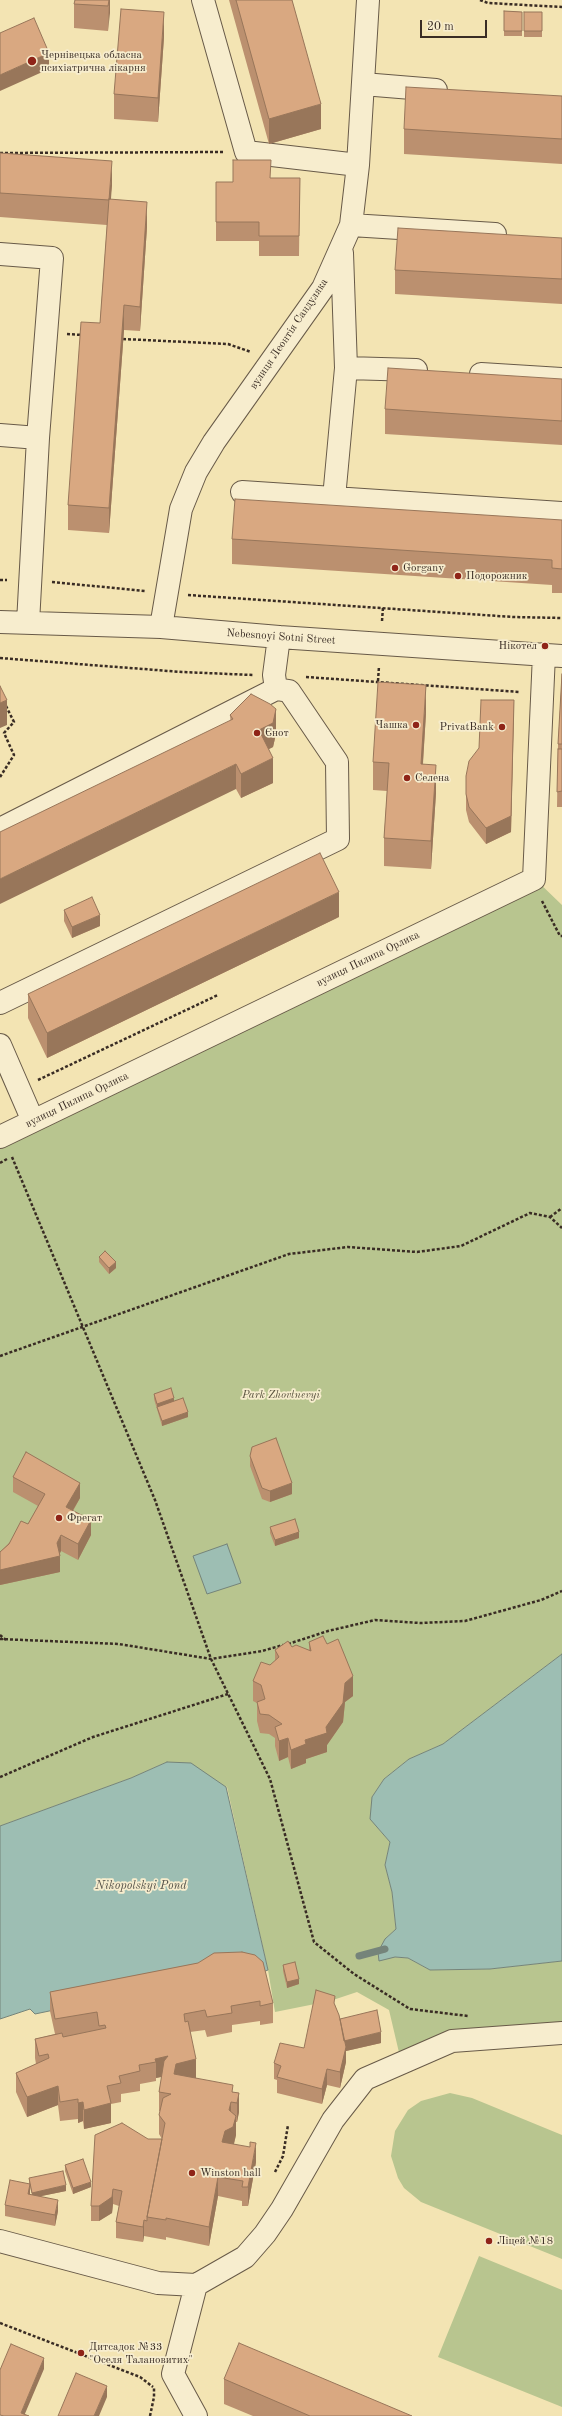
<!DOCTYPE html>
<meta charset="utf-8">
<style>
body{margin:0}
#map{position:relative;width:562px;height:2416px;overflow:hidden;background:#f3e4b3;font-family:"Old Standard TT",serif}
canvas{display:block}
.scale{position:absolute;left:420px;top:20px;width:67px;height:18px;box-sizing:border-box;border:2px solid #392c24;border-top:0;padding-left:5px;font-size:12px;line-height:14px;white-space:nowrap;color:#392c24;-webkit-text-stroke:3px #f7edce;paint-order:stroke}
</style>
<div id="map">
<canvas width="562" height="2416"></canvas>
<div class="scale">20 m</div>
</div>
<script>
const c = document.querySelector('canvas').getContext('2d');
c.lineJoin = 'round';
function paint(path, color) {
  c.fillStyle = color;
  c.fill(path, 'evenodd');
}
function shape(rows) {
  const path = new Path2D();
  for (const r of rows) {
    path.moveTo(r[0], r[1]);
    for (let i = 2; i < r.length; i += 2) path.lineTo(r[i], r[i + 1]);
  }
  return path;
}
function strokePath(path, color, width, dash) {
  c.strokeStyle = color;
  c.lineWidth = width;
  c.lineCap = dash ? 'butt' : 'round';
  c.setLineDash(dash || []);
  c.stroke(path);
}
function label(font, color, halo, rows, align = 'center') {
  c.font = font + ' "Old Standard TT",serif';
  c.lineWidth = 3.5;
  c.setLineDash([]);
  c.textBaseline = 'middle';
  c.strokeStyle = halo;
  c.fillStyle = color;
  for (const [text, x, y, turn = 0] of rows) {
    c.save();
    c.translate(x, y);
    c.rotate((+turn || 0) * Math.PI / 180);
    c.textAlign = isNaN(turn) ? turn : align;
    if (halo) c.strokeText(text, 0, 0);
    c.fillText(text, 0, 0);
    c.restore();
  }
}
paint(shape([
 [534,878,562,905,562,1654,443,1744,409,1759,384,1779,372,1797,378,1828,390,1842,385,1865,392,1892,396,1929,385,1939,395,1957,408,1958,430,1970,490,1969,562,1961,562,2031,401,2061,389,2010,357,1992,330,2001,275,2012,268,1970,227,1787,167,1762,131,1778,0,1826,0,1135],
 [450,2093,472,2098,562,2135,562,2259,421,2202,404,2188,398,2178,391,2156,395,2131,408,2110,421,2101],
 [479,2256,562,2290,562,2407,438,2357]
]), '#b8c58f');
const water = shape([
 [227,1544,241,1583,207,1594,193,1556,227,1544],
 [562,1654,562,1961,490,1969,430,1970,408,1958,395,1957,379,1961,378,1952,385,1939,396,1929,392,1892,385,1865,390,1842,370,1819,372,1797,384,1779,409,1759,443,1744,562,1654],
 [167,1762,191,1763,226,1787,268,1970,255,1975,92,2002,35,2014,30,2009,0,2019,0,1826,131,1778,167,1762]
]);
paint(water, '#9dbeb3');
strokePath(water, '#75847a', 1);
strokePath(shape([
 [359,1956,385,1949]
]), '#75847a', 7);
const minor = shape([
 [203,0,246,152,358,165],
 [363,84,436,90],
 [351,225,495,234],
 [0,254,52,258,38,438,28,623],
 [346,368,416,370],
 [481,374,562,379],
 [0,435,38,438],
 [242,492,562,513],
 [334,498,346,368,342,253],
 [0,622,161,627,279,637,562,656],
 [161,627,181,509,196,472,214,442,323,288,351,225,358,165,368,0],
 [0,829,276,689],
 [0,1003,338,839,337,762,289,691,276,689,274,675,279,637],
 [0,1045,33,1121],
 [0,1137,534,879,544,654],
 [0,2241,158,2283,196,2285,245,2257,265,2234,282,2209,333,2120,365,2079,452,2041,562,2033],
 [196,2416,173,2374,196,2285]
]);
strokePath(minor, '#685a48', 24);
strokePath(shape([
 [480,0,488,3,562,7],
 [0,153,223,152],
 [67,334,82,335],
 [123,339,228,344,251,352],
 [0,580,7,580],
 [52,582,145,591],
 [188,595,513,617,562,618],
 [382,621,383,607],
 [0,658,182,672,253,675],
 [306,677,520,692],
 [378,681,379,666],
 [0,777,14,755,4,733,14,722,6,706],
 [542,901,560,936,562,936],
 [38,1080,218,995],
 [12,1157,155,1500,211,1659,270,1779,314,1942,354,1974,410,2009,468,2016],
 [0,1163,7,1159],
 [550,1217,562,1208],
 [0,1356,289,1254,348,1247,417,1252,461,1246,530,1213,550,1217,562,1228],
 [0,1635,6,1640],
 [0,1639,119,1644,211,1659,262,1651,283,1645],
 [288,1644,328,1631,375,1620,420,1623,465,1621,541,1600,562,1591],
 [0,1777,93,1737,228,1694],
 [275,2172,283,2156,288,2125],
 [0,2323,140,2377,153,2387],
 [150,2416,154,2397,154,2387]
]), '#392c24', 2.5, [3, 2]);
strokePath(minor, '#f7edce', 22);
paint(shape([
 [110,0,108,31,74,28,74,4],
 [229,0,292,0,321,129,269,144],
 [504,11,522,12,522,36,504,36],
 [524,12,542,12,542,37,524,37],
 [164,37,158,122,114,119,114,94],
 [562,96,562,164,404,154,404,129],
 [0,153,112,185,110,200,147,227,140,331,124,330,109,533,68,530,68,505,100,323,107,225,0,217],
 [271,178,300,178,299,256,259,256,259,241,216,241,216,182,233,182],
 [562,238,562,304,395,294,395,270],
 [562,379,562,445,385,434,385,409],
 [562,520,562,593,552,593,552,585,232,564,232,539],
 [562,674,562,807,557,807,558,744],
 [426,713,423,764,436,793,431,869,384,866,384,838,387,791,373,790,373,762],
 [230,715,276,734,273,747,269,749,273,783,241,798,236,789],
 [514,715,511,832,486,844,469,822,466,810,466,776],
 [64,910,100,926,72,938,64,921],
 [339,917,47,1058,28,1018,28,994],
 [99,1257,116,1268,109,1274,99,1262],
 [154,1394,174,1401,188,1417,162,1426,154,1399],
 [250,1456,292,1494,270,1502,262,1499,250,1466],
 [13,1477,80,1498,73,1511,91,1535,78,1560,61,1551,60,1553,60,1572,0,1585,0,1552,28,1524,38,1506,13,1492],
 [270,1527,299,1538,275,1546,270,1533],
 [309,1642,353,1696,345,1702,343,1722,327,1745,327,1752,306,1759,306,1763,291,1769,288,1757,279,1761,275,1746,275,1738,269,1734,260,1733,257,1721,257,1703,253,1701,253,1681,275,1661,275,1650,292,1647,309,1650],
 [198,1963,273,2003,273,2023,260,2025,260,2021,232,2025,232,2032,207,2037,205,2030,190,2032,196,2078,233,2092,239,2093,239,2112,237,2122,236,2122,236,2135,234,2144,256,2162,248,2206,242,2206,242,2201,218,2196,209,2246,166,2237,166,2240,144,2236,143,2242,116,2238,116,2222,119,2206,113,2204,112,2213,99,2221,91,2221,91,2206,148,2139,162,2139,159,2134,159,2115,160,2111,159,2111,159,2092,162,2077,156,2078,156,2081,140,2084,140,2091,121,2094,121,2102,111,2104,111,2123,84,2129,83,2121,78,2123,78,2119,60,2121,58,2105,27,2117,16,2092,16,2073,36,2064,35,2058,35,2039,55,2034,50,2011,50,1992],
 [283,1965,299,1984,287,1988,283,1971],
 [335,2005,340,2019,381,2043,346,2051,346,2062,340,2088,327,2085,322,2104,277,2093,277,2080,274,2079,274,2063,304,2048],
 [65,2165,91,2187,73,2194,65,2171],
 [29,2178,66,2191,41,2196,58,2211,55,2226,5,2216,5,2205,29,2184],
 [30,2187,32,2195,30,2194],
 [224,2379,412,2416,253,2416,224,2404]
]), '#bb906f');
paint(shape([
 [109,0,110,0,110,13,108,31],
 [164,12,164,37,158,122,158,98],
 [49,53,49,69,0,91,0,75],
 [321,104,321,129,269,144,269,119],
 [112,161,112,185,109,225,109,200],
 [147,202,147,227,140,331,140,307],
 [124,305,124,330,109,533,109,508],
 [426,685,426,713,421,792,421,764],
 [7,700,7,725,0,728,0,703],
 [514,700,511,832,486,844,486,828],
 [276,709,276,734,273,747,259,754,259,730],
 [273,758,273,783,241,798,241,774],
 [236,764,236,789,0,904,0,879],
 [436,765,436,793,431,869,431,841],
 [339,892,339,917,47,1058,47,1033],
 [100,915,100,926,72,938,72,927],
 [116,1262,116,1268,109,1274,109,1268],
 [174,1398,174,1404,157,1407,157,1409,157,1404],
 [188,1412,188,1417,162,1426,162,1421],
 [80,1483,80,1498,66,1522,66,1507],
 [292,1483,292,1494,270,1502,270,1491],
 [91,1520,91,1535,78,1560,78,1544],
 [299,1532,299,1538,275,1546,275,1540],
 [61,1535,61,1551,58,1557,60,1556,60,1572,0,1585,0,1570,57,1543],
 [353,1676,353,1696,345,1702,343,1722,327,1745,327,1752,306,1759,306,1763,291,1769,291,1750,326,1727,345,1683],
 [288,1738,288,1757,279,1761,279,1741],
 [299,1979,299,1984,287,1988,287,1982],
 [381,2032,381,2043,346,2051,346,2062,340,2088,340,2072,343,2041],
 [168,2056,168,2075,156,2078,156,2062,155,2059],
 [196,2059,196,2079,174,2074,176,2064],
 [327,2069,327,2085,322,2104,322,2089],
 [58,2086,58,2105,27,2117,27,2097],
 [239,2093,239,2112,237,2122,237,2103],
 [83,2102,83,2121,78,2123,78,2103],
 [231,2102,231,2121,236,2116,236,2135,233,2147,222,2142],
 [111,2103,111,2123,84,2129,84,2110],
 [256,2143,256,2162,248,2206,248,2187],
 [218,2177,218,2196,209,2246,209,2227],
 [91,2182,91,2187,73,2194,73,2188],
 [30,2184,30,2195,28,2194],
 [66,2185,66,2191,32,2198,32,2193],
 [113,2189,113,2204,112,2213,99,2221,99,2206],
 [58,2200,58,2211,55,2226,55,2215],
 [144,2220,144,2236,143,2242,143,2227],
 [44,2358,44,2369,24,2416,21,2413],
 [107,2386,107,2397,99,2416,94,2416]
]), '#98765a');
const building = shape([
 [75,0,109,0,108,6,74,4,75,0],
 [236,0,292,0,321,104,269,119,236,0],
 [121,9,164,12,158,98,114,94,121,9],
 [504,11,522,12,522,31,504,31,504,11],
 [524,12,542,12,542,31,524,31,524,12],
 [34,18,49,53,0,75,0,33,34,18],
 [406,87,562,96,562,139,404,129,406,87],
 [0,153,112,161,109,200,0,193,0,153],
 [233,160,271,160,270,178,300,178,299,236,259,236,259,222,216,222,216,182,233,182,233,160],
 [109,199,147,202,140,307,124,305,109,508,68,505,81,322,100,323,109,199],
 [398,228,562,238,562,279,395,270,398,228],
 [388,368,562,379,562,421,385,409,388,368],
 [235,499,562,520,562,569,552,568,552,560,232,539,235,499],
 [562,674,562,744,558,744,562,674],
 [378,682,426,685,421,764,436,765,431,841,384,838,389,763,373,762,378,682],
 [0,686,7,700,0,703,0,686],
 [251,694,270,704,276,709,273,723,259,730,273,758,241,774,236,764,0,879,0,832,233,719,230,715,251,694],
 [481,700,514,700,511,816,486,828,469,807,466,794,466,776,469,761,479,748,481,700],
 [558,749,562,749,562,791,557,792,558,749],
 [320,853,339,892,47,1033,28,994,320,853],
 [92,897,100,915,72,927,64,910,92,897],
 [105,1251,116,1262,109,1268,99,1257,105,1251],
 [171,1388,174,1398,157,1404,154,1394,171,1388],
 [183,1398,188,1412,162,1421,157,1407,183,1398],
 [276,1438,292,1483,270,1491,262,1488,250,1456,252,1447,276,1438],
 [26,1452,80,1483,66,1507,91,1520,78,1544,61,1535,57,1543,60,1556,0,1570,0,1552,9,1544,21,1521,28,1524,45,1494,13,1477,26,1452],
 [295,1519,299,1532,275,1540,270,1527,295,1519],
 [323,1636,327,1644,338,1639,353,1676,345,1683,343,1703,326,1727,327,1733,305,1740,306,1744,291,1750,288,1738,279,1741,275,1727,282,1724,269,1715,260,1714,257,1702,265,1699,261,1685,253,1681,261,1662,270,1665,279,1657,275,1650,288,1641,292,1647,296,1645,311,1651,309,1642,323,1636],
 [242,1952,255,1955,263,1962,273,2003,260,2006,260,2001,231,2006,232,2013,207,2017,205,2010,184,2014,185,2022,188,2021,196,2059,176,2064,174,2074,233,2085,232,2092,239,2093,237,2103,231,2102,229,2110,236,2116,233,2127,225,2131,222,2142,250,2147,250,2142,256,2143,248,2187,242,2187,243,2181,218,2177,209,2227,166,2218,166,2220,147,2217,165,2123,159,2115,163,2098,171,2094,159,2092,164,2061,168,2056,155,2059,156,2062,139,2065,140,2071,119,2076,121,2083,107,2086,111,2103,84,2110,83,2102,78,2103,78,2099,60,2102,58,2086,27,2097,16,2073,49,2058,48,2054,39,2056,35,2039,62,2033,63,2037,106,2028,105,2025,99,2026,97,2012,55,2019,50,1992,198,1963,214,1953,242,1952],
 [295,1962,299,1979,287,1982,283,1965,295,1962],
 [316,1990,335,1996,334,2003,339,2015,346,2047,340,2072,327,2069,322,2089,277,2077,281,2066,274,2063,280,2043,304,2048,316,1990],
 [377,2010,381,2032,344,2041,340,2019,377,2010],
 [122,2123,148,2139,162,2139,147,2217,147,2221,144,2220,143,2227,116,2222,122,2191,113,2189,112,2197,99,2206,91,2206,95,2135,122,2123],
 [83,2159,91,2182,73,2188,65,2165,83,2159],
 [63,2171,66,2185,32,2193,29,2178,63,2171],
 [10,2180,30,2184,28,2194,58,2200,55,2215,5,2205,10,2180],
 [239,2343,412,2416,310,2416,224,2379,239,2343],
 [11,2344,44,2358,21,2413,29,2416,4,2416,0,2415,0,2370,11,2344],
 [76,2373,107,2386,94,2416,58,2416,76,2373]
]);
paint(building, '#d9a881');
strokePath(building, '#98765a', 1);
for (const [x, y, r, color] of [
 [32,61,5,"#8f2418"],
 [395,568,4,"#8f2418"],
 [458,576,4,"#8f2418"],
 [545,646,4,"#8f2418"],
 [416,725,4,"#8f2418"],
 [502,727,4,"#8f2418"],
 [257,733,4,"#8f2418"],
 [407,778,4,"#8f2418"],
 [59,1518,4,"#8f2418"],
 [192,2173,4,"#8f2418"],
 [489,2241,4,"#8f2418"],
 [81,2353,4,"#8f2418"]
]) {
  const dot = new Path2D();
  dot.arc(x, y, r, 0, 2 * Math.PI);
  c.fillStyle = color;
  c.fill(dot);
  strokePath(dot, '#f7edce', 1.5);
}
label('11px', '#392c24', '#f7edce', [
 ["Чернівецька обласна",41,55],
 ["психіатрична лікарня",41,68],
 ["Gorgany",403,568],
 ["Подорожник",466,576],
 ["Нікотел",537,646,"right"],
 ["Чашка",408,725,"right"],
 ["PrivatBank",494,727,"right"],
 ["Єнот",265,733],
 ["Селена",415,778],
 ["Фрегат",67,1518],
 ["Winston hall",200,2173],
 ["Ліцей №18",497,2241],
 ["Дитсадок №33",89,2347],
 ["\"Оселя Талановитих\"",89,2360]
], 'left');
label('11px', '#392c24', '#f7edce', [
 ["вулиця Леонтія Сандуляка",289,334,-56],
 ["Nebesnoyi Sotni Street",281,637,4],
 ["вулиця Пилипа Орлика",368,959,-26],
 ["вулиця Пилипа Орлика",77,1100,-26]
]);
label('italic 11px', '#59523f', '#f7edce', [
 ["Park Zhovtnevyi",281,1395]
]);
label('italic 12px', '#525048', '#f7edce', [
 ["Nikopolskyi Pond",141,1886]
]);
</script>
